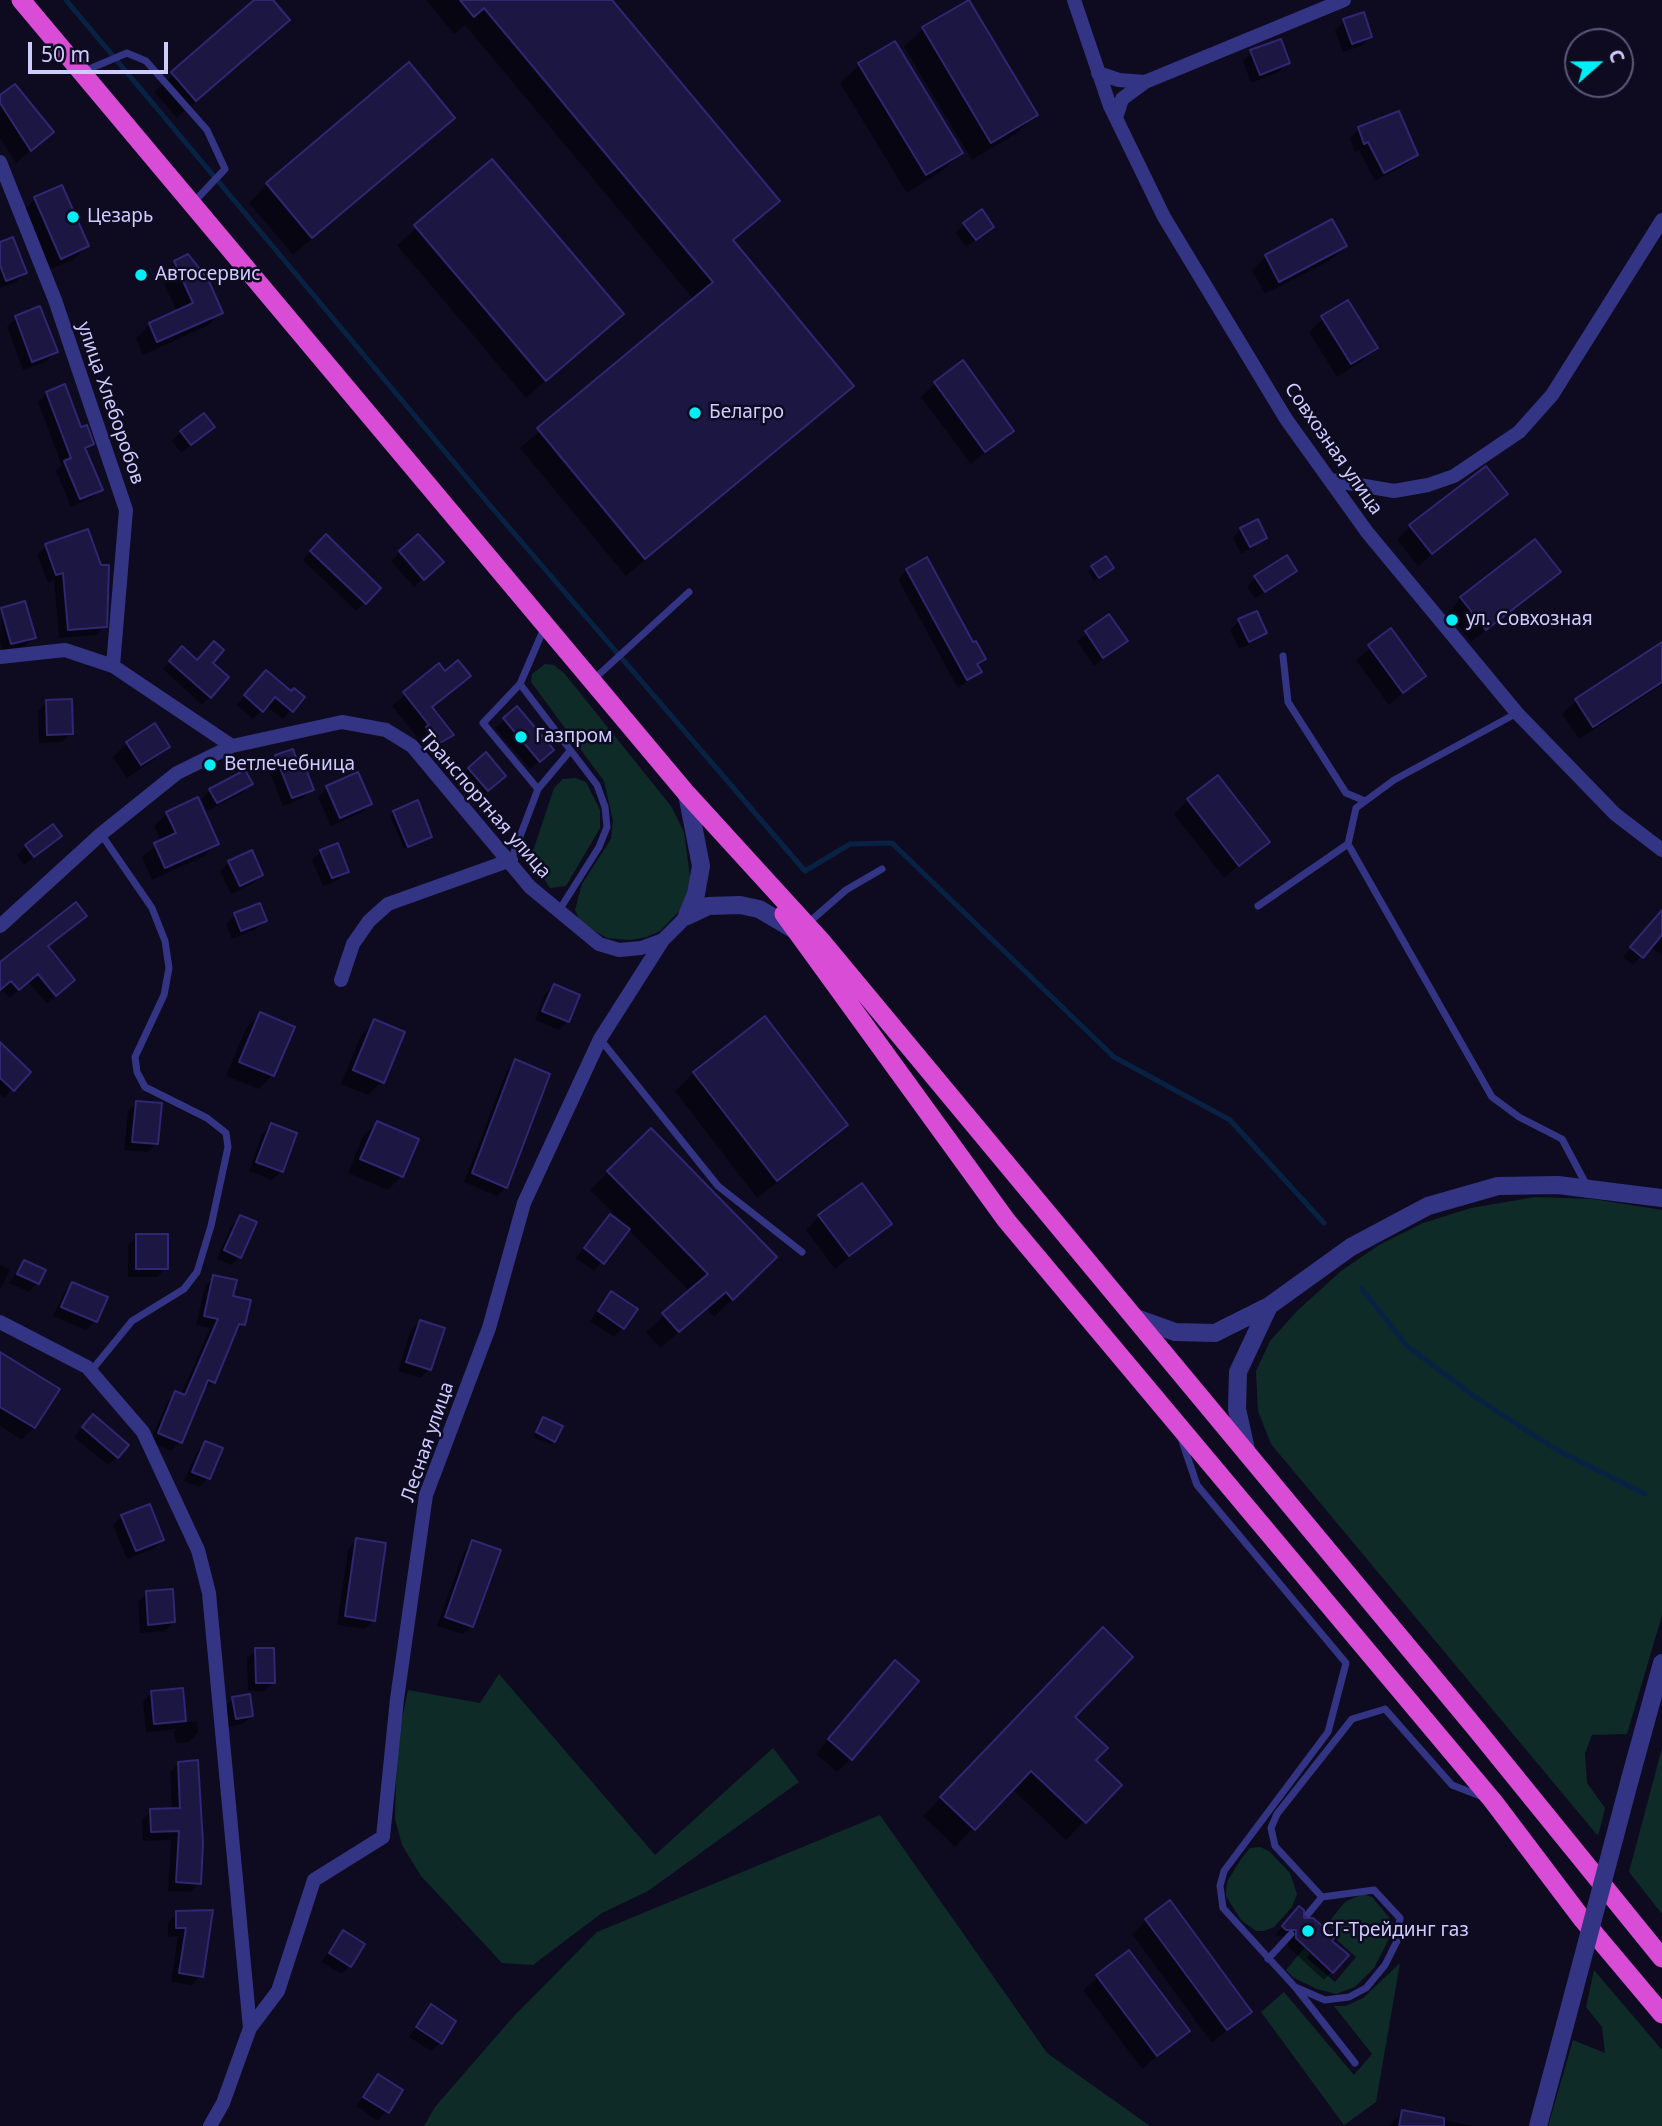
<!DOCTYPE html>
<meta charset="utf-8">
<style>
body{margin:0}
#map{position:relative;width:1662px;height:2126px;overflow:hidden;background:#0e0b21;font-family:"Noto Sans",sans-serif}
canvas{display:block}
.north{position:absolute;left:1564px;top:28px;width:70px;height:70px;box-sizing:border-box;background:#0e0b21;border:2px solid #5b587a;border-radius:50%;rotate:69deg;font-size:19px;font-weight:700;line-height:28px;text-align:center;color:#cecbff}
.north::after{content:'';display:block;margin:auto;width:24px;height:32px;background:#00eef6;clip-path:polygon(50% 0,100% 100%,50% 72%,0 100%)}
.scale{position:absolute;left:28px;top:42px;width:140px;height:32px;box-sizing:border-box;border:4px solid #cecbff;border-top:0;padding-left:9px;font-size:21px;line-height:24px;white-space:nowrap;color:#cecbff;-webkit-text-stroke:5px #0e0b21;paint-order:stroke}
</style>
<div id="map">
<canvas width="1662" height="2126"></canvas>
<div class="north">С</div>
<div class="scale">50 m</div>
</div>
<script>
const c = document.querySelector('canvas').getContext('2d');
c.lineJoin = 'round';
function paint(path, color) {
  c.fillStyle = color;
  c.fill(path, 'evenodd');
}
function shape(rows) {
  const path = new Path2D();
  for (const r of rows) {
    path.moveTo(r[0], r[1]);
    for (let i = 2; i < r.length; i += 2) path.lineTo(r[i], r[i + 1]);
  }
  return path;
}
function strokePath(path, color, width, dash) {
  c.strokeStyle = color;
  c.lineWidth = width;
  c.lineCap = dash ? 'butt' : 'round';
  c.setLineDash(dash || []);
  c.stroke(path);
}
function label(font, color, halo, rows, align = 'center') {
  c.font = font + ' "Noto Sans",sans-serif';
  c.lineWidth = 5;
  c.setLineDash([]);
  c.textBaseline = 'middle';
  c.strokeStyle = halo;
  c.fillStyle = color;
  for (const [text, x, y, turn = 0] of rows) {
    c.save();
    c.translate(x, y);
    c.rotate((+turn || 0) * Math.PI / 180);
    c.textAlign = isNaN(turn) ? turn : align;
    if (halo) c.strokeText(text, 0, 0);
    c.fillText(text, 0, 0);
    c.restore();
  }
}
paint(shape([
 [545,664,554,665,564,673,671,806,684,832,691,884,684,906,660,931,647,937,630,940,607,938,581,923,575,910,582,884,611,839,613,821,604,781,531,682,532,674],
 [576,778,586,782,600,810,600,828,566,886,550,888,536,866,533,851,554,788,563,779],
 [1535,1197,1593,1199,1662,1210,1662,1615,1627,1734,1592,1735,1585,1753,1587,1783,1605,1808,1598,1836,1271,1444,1258,1411,1256,1371,1270,1341,1297,1311,1341,1271,1379,1245,1423,1223,1471,1208],
 [499,1674,655,1855,773,1748,799,1782,648,1891,602,1913,533,1965,502,1963,421,1876,402,1845,395,1819,397,1742,408,1690,480,1703],
 [1662,1748,1662,1914,1629,1872],
 [880,1815,1047,2053,1150,2126,424,2126,435,2107,513,2017,597,1932],
 [1260,1847,1269,1851,1290,1873,1297,1894,1292,1907,1274,1927,1264,1931,1256,1931,1241,1920,1226,1896,1227,1882,1241,1859,1250,1848],
 [1362,1894,1372,1897,1392,1921,1394,1929,1374,1968,1355,1987,1336,1994,1317,1989,1294,1978,1286,1970,1304,1948,1310,1954,1307,1958,1335,1982,1356,1957,1337,1940,1340,1935,1327,1924,1345,1902],
 [1400,1963,1376,2102,1344,2125,1261,2012,1284,1992,1354,2075,1372,2054,1334,2006,1346,2006,1363,1998],
 [1594,1970,1662,2050,1662,2126,1548,2126,1573,2040,1605,2053,1602,2027,1586,2007]
]), '#0e2b28');
paint(shape([
 [257,0,271,0,288,20,177,118,154,92],
 [426,0,610,0,778,201,733,242,851,386,626,576,520,448,694,300,465,25,454,34],
 [968,2,1036,114,1017,133,972,160,904,47,923,29],
 [1344,21,1370,37,1361,46,1343,52,1335,30],
 [894,43,961,153,942,171,907,193,840,83,859,65],
 [1251,52,1288,63,1279,72,1251,83,1243,61],
 [0,98,37,145,16,163,0,138],
 [453,118,293,255,249,203,267,184],
 [1359,129,1416,155,1407,164,1375,181,1359,150,1355,152,1350,138],
 [492,161,621,314,526,398,397,245],
 [61,187,87,246,73,260,47,271,21,213,35,199],
 [964,224,992,227,966,247,956,233],
 [0,244,25,273,16,282,0,288],
 [1345,246,1331,260,1265,294,1252,270,1266,256],
 [175,262,221,313,207,326,143,355,136,338,150,324,177,312,161,276],
 [39,308,56,352,47,361,23,370,7,327,16,318],
 [1323,318,1376,347,1362,361,1337,377,1309,332],
 [935,383,1012,431,971,464,921,397],
 [47,393,92,444,85,451,101,489,92,498,71,507,56,471,62,466,38,402],
 [212,427,181,453,172,441,181,432],
 [1506,494,1418,566,1397,540,1410,526],
 [1241,529,1265,538,1241,554,1233,538],
 [326,536,379,588,356,611,303,560],
 [418,536,432,571,414,587,391,561],
 [46,546,105,626,96,635,59,638,54,580,48,583,37,555],
 [1105,559,1108,572,1094,581,1088,571],
 [907,570,984,658,976,666,980,672,958,688,898,579],
 [1294,570,1255,599,1247,587,1255,578],
 [1558,572,1471,642,1448,612,1461,598],
 [2,609,34,637,25,646,3,652,0,642],
 [1109,617,1125,641,1094,666,1077,641],
 [1239,621,1265,632,1256,641,1239,649,1230,630],
 [1391,631,1424,675,1389,705,1356,660],
 [1662,644,1662,685,1579,739,1562,714,1576,701],
 [183,649,196,662,210,663,226,678,202,705,163,669],
 [439,666,445,673,469,675,431,708,452,735,426,755,415,741,418,738,392,706],
 [257,681,291,693,302,697,283,719,266,706,253,719,237,705],
 [47,702,71,733,62,742,39,743,38,711],
 [517,708,543,758,530,769,495,728],
 [127,743,168,746,154,760,127,778,113,757],
 [485,754,495,784,478,799,460,778],
 [276,757,297,766,312,789,303,798,283,806,267,766],
 [251,784,242,793,207,811,201,799,210,790],
 [327,788,370,804,361,813,331,826,318,797],
 [1188,800,1267,842,1224,878,1174,814],
 [394,812,430,836,404,849,390,816],
 [167,814,217,843,204,856,152,880,142,857,161,841,154,826],
 [60,836,24,865,17,855,26,846],
 [321,851,347,871,338,880,323,886,312,860],
 [229,862,261,875,252,884,231,894,220,871],
 [1662,912,1662,955,1650,947,1633,965,1623,957],
 [235,915,265,920,256,929,232,939,226,924],
 [85,916,47,947,64,989,47,1003,28,982,10,998,0,989,0,965],
 [554,986,568,1021,559,1030,535,1020,545,994],
 [260,1014,292,1028,272,1075,259,1089,226,1076,246,1028],
 [375,1021,382,1082,368,1095,341,1084,361,1035],
 [0,1045,29,1072,4,1098,0,1094],
 [516,1061,506,1187,497,1196,464,1182,507,1070],
 [694,1073,846,1125,828,1144,757,1198,675,1091],
 [137,1103,156,1143,147,1152,124,1150,128,1111],
 [377,1123,401,1176,388,1190,348,1173,363,1136],
 [271,1125,281,1171,272,1180,249,1171,262,1134],
 [651,1131,775,1257,714,1317,707,1309,660,1348,646,1332,690,1292,628,1229,594,1271,576,1258,602,1225,621,1221,590,1190],
 [819,1216,890,1224,835,1269,806,1230],
 [240,1217,240,1257,231,1265,217,1259,231,1226],
 [137,1236,166,1268,157,1277,128,1277,128,1245],
 [24,1262,37,1283,29,1292,9,1283],
 [0,1265,10,1270,0,1290],
 [214,1277,231,1297,244,1324,235,1333,213,1382,202,1390,180,1442,171,1451,150,1442,167,1402,176,1393,181,1395,210,1328,196,1325,205,1286],
 [72,1284,105,1298,95,1321,86,1330,53,1316,64,1293],
 [611,1293,623,1328,614,1337,590,1321],
 [420,1322,429,1369,421,1378,398,1371,411,1330],
 [0,1354,34,1427,22,1440,0,1426],
 [543,1419,554,1441,550,1444,533,1437],
 [84,1425,117,1457,108,1465,74,1437],
 [206,1443,220,1449,208,1478,199,1487,184,1481,197,1452],
 [122,1516,162,1540,153,1549,127,1559,113,1525],
 [357,1540,373,1621,365,1629,337,1625,348,1549],
 [473,1542,472,1626,463,1634,437,1626,464,1551],
 [147,1593,174,1622,165,1631,140,1633,138,1602],
 [1084,1648,1073,1717,1094,1760,1120,1785,1066,1840,1012,1789,955,1847,923,1816],
 [256,1650,273,1682,264,1691,248,1691,247,1658],
 [882,1676,851,1759,837,1772,816,1754],
 [151,1693,184,1720,181,1723,197,1721,198,1733,189,1742,176,1743,174,1732,177,1729,146,1732,143,1702],
 [233,1698,252,1715,243,1724,227,1727,224,1707],
 [179,1763,199,1883,190,1892,168,1891,171,1840,143,1841,142,1820,151,1811,172,1810,170,1772],
 [211,1912,201,1976,192,1985,171,1982,178,1936,168,1937,168,1922,177,1913],
 [1291,1916,1302,1920,1346,1956,1324,1980,1288,1947,1288,1938,1275,1935],
 [1146,1920,1249,2012,1212,2043,1132,1934],
 [344,1932,350,1966,341,1974,321,1962],
 [1128,1952,1188,2031,1142,2069,1083,1990],
 [431,2006,440,2043,431,2051,409,2037],
 [378,2076,401,2091,378,2121,356,2106],
 [1402,2112,1474,2126,1389,2126]
]), '#0007');
strokePath(shape([
 [66,0,488,503,805,871,850,844,892,843,1114,1057,1230,1120,1324,1223],
 [1362,1289,1407,1346,1478,1399,1557,1450,1645,1494]
]), '#082244', 5);
const building = shape([
 [254,0,273,0,290,20,196,101,171,72,254,0],
 [460,0,612,0,780,201,733,240,854,386,645,559,537,428,713,282,484,8,474,17,460,0],
 [969,0,1038,115,991,143,922,27,969,0],
 [1364,12,1372,37,1352,44,1343,19,1364,12],
 [1281,39,1290,63,1260,75,1250,50,1281,39],
 [895,41,963,153,926,175,858,63,895,41],
 [409,62,455,118,312,238,266,183,409,62],
 [15,84,54,132,31,151,0,103,0,95,15,84],
 [1399,111,1418,155,1384,173,1368,142,1364,144,1358,127,1399,111],
 [492,159,624,314,546,381,414,225,492,159],
 [62,185,89,246,61,259,34,197,62,185],
 [982,209,994,227,976,240,963,223,982,209],
 [1332,219,1347,246,1279,282,1265,255,1332,219],
 [13,237,27,273,6,281,0,265,0,242,13,237],
 [188,254,208,279,223,313,157,342,149,323,193,303,174,261,188,254],
 [1348,300,1378,348,1351,364,1321,316,1348,300],
 [40,306,58,352,32,362,15,316,40,306],
 [963,360,1014,431,985,452,934,382,963,360],
 [65,384,81,427,87,425,94,444,85,448,103,490,80,499,64,461,71,458,46,392,65,384],
 [204,413,215,427,191,445,180,431,204,413],
 [1486,466,1508,494,1432,554,1409,525,1486,466],
 [1258,519,1267,538,1250,547,1240,528,1258,519],
 [88,529,101,565,109,565,107,627,68,630,63,573,56,575,45,544,88,529],
 [326,534,381,588,366,604,310,551,326,534],
 [418,534,444,562,424,580,399,551,418,534],
 [1535,539,1561,572,1486,630,1460,597,1535,539],
 [1287,555,1297,571,1265,592,1254,576,1287,555],
 [1106,556,1114,568,1099,578,1091,566,1106,556],
 [927,557,973,642,976,641,986,659,977,664,982,672,967,680,906,569,927,557],
 [25,601,36,638,11,644,1,608,25,601],
 [1257,611,1267,633,1249,642,1238,619,1257,611],
 [1109,614,1128,641,1103,658,1085,631,1109,614],
 [1391,628,1426,676,1403,693,1368,645,1391,628],
 [214,641,224,650,213,663,229,677,211,698,169,661,182,646,197,660,214,641],
 [1662,642,1662,682,1593,727,1575,699,1662,642],
 [458,660,471,676,432,707,454,735,438,744,426,727,429,725,403,692,439,663,445,671,458,660],
 [266,670,291,691,294,688,305,697,293,712,275,697,263,712,244,695,266,670],
 [72,699,73,734,47,735,46,700,72,699],
 [517,706,554,750,540,762,503,718,517,706],
 [155,723,170,747,141,765,126,742,155,723],
 [293,749,298,763,303,761,314,790,292,798,275,755,293,749],
 [486,752,506,776,488,791,468,768,486,752],
 [245,770,253,784,217,803,209,789,245,770],
 [358,772,372,804,340,818,326,786,358,772],
 [1218,775,1270,842,1239,866,1187,799,1218,775],
 [198,797,219,844,165,868,154,843,176,833,166,812,198,797],
 [418,800,432,837,408,847,393,811,418,800],
 [53,824,62,836,34,857,25,845,53,824],
 [338,843,349,872,332,878,320,850,338,843],
 [252,850,263,875,240,886,228,861,252,850],
 [76,902,87,916,48,946,75,980,56,996,38,974,19,990,11,981,0,990,0,962,76,902],
 [260,903,267,921,241,931,234,913,260,903],
 [1662,910,1662,935,1643,958,1630,947,1662,910],
 [554,984,580,995,569,1022,542,1011,554,984],
 [260,1012,295,1027,274,1076,239,1062,260,1012],
 [765,1016,848,1125,777,1181,693,1072,765,1016],
 [374,1019,405,1032,384,1083,353,1070,374,1019],
 [0,1042,31,1072,14,1091,0,1078,0,1042],
 [515,1059,550,1074,507,1188,472,1173,515,1059],
 [136,1101,162,1103,158,1144,132,1142,136,1101],
 [377,1121,419,1139,403,1177,360,1159,377,1121],
 [271,1123,297,1133,283,1172,256,1162,271,1123],
 [651,1128,777,1257,733,1300,726,1292,679,1332,662,1313,708,1274,607,1171,651,1128],
 [862,1183,892,1224,849,1256,818,1215,862,1183],
 [610,1214,630,1229,604,1264,584,1248,610,1214],
 [240,1215,257,1222,241,1258,224,1250,240,1215],
 [136,1234,168,1234,168,1269,136,1269,136,1234],
 [24,1260,46,1270,39,1284,17,1274,24,1260],
 [213,1275,237,1280,233,1296,251,1300,245,1325,239,1324,215,1383,208,1380,182,1443,158,1433,175,1391,185,1395,218,1319,204,1316,213,1275],
 [72,1282,108,1297,97,1322,61,1307,72,1282],
 [611,1291,638,1309,624,1329,598,1311,611,1291],
 [420,1320,445,1328,431,1370,406,1362,420,1320],
 [0,1352,60,1389,35,1428,0,1407,0,1352],
 [93,1414,129,1445,118,1458,82,1427,93,1414],
 [543,1417,563,1426,555,1442,536,1432,543,1417],
 [205,1441,223,1448,210,1479,192,1472,205,1441],
 [150,1504,164,1540,136,1551,121,1515,150,1504],
 [356,1538,386,1543,375,1621,345,1616,356,1538],
 [472,1540,501,1550,473,1627,445,1617,472,1540],
 [173,1589,175,1622,148,1625,146,1591,173,1589],
 [1103,1627,1133,1657,1075,1717,1108,1748,1096,1760,1122,1785,1086,1823,1031,1771,975,1830,940,1797,1103,1627],
 [255,1648,274,1648,275,1683,256,1683,255,1648],
 [895,1660,919,1681,852,1760,828,1739,895,1660],
 [183,1688,186,1721,154,1724,151,1691,183,1688],
 [250,1694,253,1716,236,1719,232,1697,250,1694],
 [198,1760,203,1843,201,1884,176,1882,179,1831,151,1832,150,1809,180,1808,178,1762,198,1760],
 [1170,1900,1252,2012,1227,2030,1145,1919,1170,1900],
 [1299,1906,1304,1910,1304,1918,1313,1918,1335,1937,1332,1941,1349,1955,1333,1973,1296,1938,1296,1930,1286,1930,1282,1926,1299,1906],
 [213,1910,203,1977,179,1973,186,1928,176,1928,176,1911,213,1910],
 [343,1930,365,1944,351,1967,329,1953,343,1930],
 [1129,1950,1190,2031,1157,2056,1096,1975,1129,1950],
 [431,2004,456,2021,442,2044,416,2027,431,2004],
 [378,2074,403,2090,389,2113,363,2097,378,2074],
 [1402,2110,1444,2118,1444,2126,1399,2126,1402,2110]
]);
paint(building, '#1c1643');
strokePath(building, '#302671', 2);
strokePath(shape([
 [82,72,127,53,146,61,207,130,225,169,193,203],
 [1283,656,1288,702,1346,793,1365,801],
 [594,679,689,592],
 [520,684,597,785,605,807,607,827,599,847,558,912],
 [538,789,570,751],
 [1348,844,1492,1097,1519,1117,1562,1139,1587,1186],
 [511,860,538,789,483,723,520,684,545,626],
 [1258,906,1348,844,1356,808,1394,780,1517,713],
 [807,924,846,890,882,869],
 [600,1039,718,1186,802,1252],
 [91,1371,132,1321,184,1289,197,1272,211,1226,228,1147,226,1133,207,1118,145,1087,137,1072,135,1057,164,995,169,968,165,941,152,908,101,834],
 [1182,1441,1197,1485,1346,1663,1328,1732,1224,1871,1220,1886,1223,1908,1295,1987,1325,2000,1349,1997,1366,1988,1385,1965,1397,1941,1400,1918,1374,1890,1322,1897,1275,1846,1271,1828,1277,1814,1352,1719,1385,1709,1452,1785,1483,1797],
 [1308,1914,1322,1897],
 [1268,1959,1291,1934],
 [1296,1988,1355,2063]
]), '#333584', 7);
strokePath(shape([
 [1074,0,1110,106,1164,217,1286,419,1367,532,1517,713,1615,814,1662,850],
 [1098,73,1119,80,1145,82],
 [1116,118,1122,99,1145,82,1344,0],
 [0,162,55,300,126,510,113,666],
 [1330,480,1394,491,1428,485,1454,476,1519,432,1552,395,1662,220],
 [0,657,65,650,113,666,232,746],
 [0,926,101,834,177,773,232,746,342,722,386,730,412,746,530,887,599,944,619,950,641,948,663,940,687,916],
 [341,980,353,944,369,921,388,904,511,860],
 [0,1322,87,1367,143,1432,198,1550,209,1593,250,2028,223,2103,210,2126],
 [250,2028,278,1991,314,1880,383,1837,397,1699,426,1495,489,1328,524,1203,600,1039,663,940]
]), '#333584', 14);
strokePath(shape([
 [687,794,701,866,696,894,687,916],
 [687,916,708,906,740,905,759,909,793,929],
 [1136,1318,1175,1332,1215,1333,1269,1306,1351,1247,1428,1206,1498,1186,1558,1185,1662,1198],
 [1247,1454,1237,1409,1238,1372,1269,1306],
 [1630,1779,1662,1663],
 [1538,2126,1565,2025]
]), '#333584', 18);
strokePath(shape([
 [21,0,687,794,823,943,1477,1730,1662,1958],
 [784,914,1006,1220,1493,1801,1583,1920,1662,2014]
]), '#d94cd5', 19);
strokePath(shape([
 [1565,2025,1630,1779]
]), '#333584', 18);
for (const [x, y, r, color] of [
 [73,217,7,"#00eef6"],
 [141,275,7,"#00eef6"],
 [695,413,7,"#00eef6"],
 [1452,620,7,"#00eef6"],
 [521,737,7,"#00eef6"],
 [210,765,7,"#00eef6"],
 [1308,1931,7,"#00eef6"]
]) {
  const dot = new Path2D();
  dot.arc(x, y, r, 0, 2 * Math.PI);
  c.fillStyle = color;
  c.fill(dot);
  strokePath(dot, '#0e0b21', 2.5);
}
label('19px', '#cecbff', '#0e0b21', [
 ["Цезарь",87,217],
 ["Автосервис",155,275],
 ["Белагро",709,413],
 ["ул. Совхозная",1466,620],
 ["Газпром",535,737],
 ["Ветлечебница",224,765],
 ["СГ-Трейдинг газ",1322,1931]
], 'left');
label('19px', '#cecbff', '#0e0b21', [
 ["улица Хлеборобов",110,403,71],
 ["Совхозная улица",1333,449,55],
 ["Транспортная улица",485,805,49],
 ["Лесная улица",428,1442,-71]
]);
</script>
